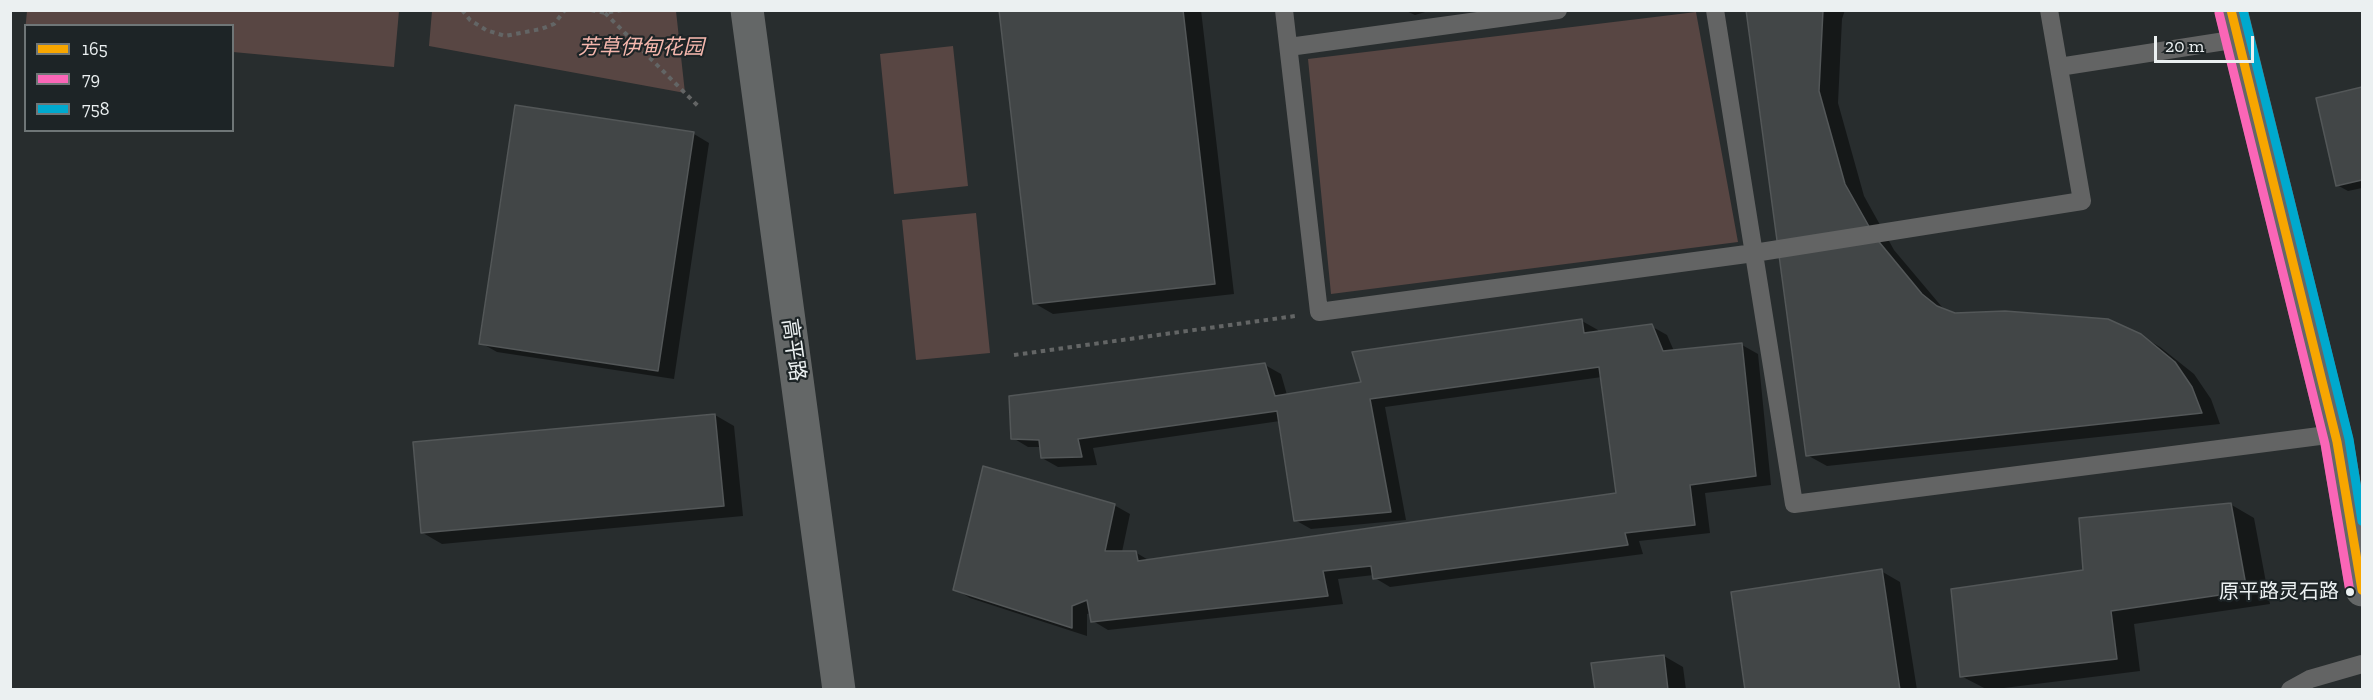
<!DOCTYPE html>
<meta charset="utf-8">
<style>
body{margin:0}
#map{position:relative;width:2373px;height:700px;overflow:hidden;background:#282d2e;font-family:"Zilla Slab",serif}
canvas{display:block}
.frame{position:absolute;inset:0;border:12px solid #ebf0f1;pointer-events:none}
.legend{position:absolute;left:24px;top:24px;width:210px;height:108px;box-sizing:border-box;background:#1d2426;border:2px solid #6f7677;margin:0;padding:8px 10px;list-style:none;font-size:18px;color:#ebf0f1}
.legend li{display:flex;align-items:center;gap:12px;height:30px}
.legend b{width:30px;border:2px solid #6f7677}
.scale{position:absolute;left:2154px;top:36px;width:100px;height:27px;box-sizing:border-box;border:3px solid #ebf0f1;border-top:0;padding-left:8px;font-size:18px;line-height:21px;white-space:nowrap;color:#ebf0f1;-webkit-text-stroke:4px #1d2426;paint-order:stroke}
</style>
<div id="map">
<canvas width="2373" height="700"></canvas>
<div class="frame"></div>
<ul class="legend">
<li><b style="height:8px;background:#f7a600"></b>165</li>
<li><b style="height:8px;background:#fa66b7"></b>79</li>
<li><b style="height:8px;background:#00a9ce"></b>758</li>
</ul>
<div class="scale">20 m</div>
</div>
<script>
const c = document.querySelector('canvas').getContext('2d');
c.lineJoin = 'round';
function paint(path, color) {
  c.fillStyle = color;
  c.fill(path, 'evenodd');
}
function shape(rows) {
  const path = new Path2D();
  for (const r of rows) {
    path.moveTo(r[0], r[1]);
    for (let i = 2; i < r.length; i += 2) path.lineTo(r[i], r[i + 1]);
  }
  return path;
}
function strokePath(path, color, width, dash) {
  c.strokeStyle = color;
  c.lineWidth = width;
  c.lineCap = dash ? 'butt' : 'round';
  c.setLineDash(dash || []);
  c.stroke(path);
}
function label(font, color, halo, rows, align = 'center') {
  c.font = font + ' "Zilla Slab","Noto Sans SC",serif';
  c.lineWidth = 4.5;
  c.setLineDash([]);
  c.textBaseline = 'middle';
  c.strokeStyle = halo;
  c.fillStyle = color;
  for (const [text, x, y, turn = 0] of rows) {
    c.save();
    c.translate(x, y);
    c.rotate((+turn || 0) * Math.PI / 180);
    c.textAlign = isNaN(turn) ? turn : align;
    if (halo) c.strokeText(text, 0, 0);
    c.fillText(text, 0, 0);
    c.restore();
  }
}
paint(shape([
 [27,11,27,10,399,11,394,67,233,52,232,26,26,26,25,32],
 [432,11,676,11,685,93,429,46],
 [1696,12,1738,242,1331,294,1308,59],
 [953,46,968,186,894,194,880,54],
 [976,213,990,353,916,360,902,220]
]), '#584643');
paint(shape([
 [1001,10,1201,10,1234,294,1053,314,1034,303],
 [1404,10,1432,10,1415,15],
 [1747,10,1845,10,1842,19,1838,103,1864,196,1894,250,1942,307,1955,314,2140,335,2160,347,2194,374,2211,399,2220,424,1827,466,1807,455],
 [2362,89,2362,188,2348,191,2337,185,2318,99],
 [694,134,709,143,674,379,497,352,481,343],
 [1582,321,1598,330,1598,333,1651,326,1667,335,1674,351,1742,345,1758,354,1771,485,1705,493,1710,533,1639,541,1643,554,1390,587,1375,578,1374,575,1338,579,1343,604,1108,630,1093,621,1091,613,1087,614,1087,636,970,598,955,589,1114,505,1130,514,1122,552,1135,552,1150,561,1618,494,1602,377,1385,407,1406,520,1311,529,1295,520,1280,421,1093,448,1097,465,1058,467,1042,458,1041,447,1028,447,1013,438,1265,365,1281,374,1287,395,1363,383],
 [715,415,734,426,743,516,442,544,423,533],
 [2230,504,2254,518,2270,604,2134,624,2140,671,1988,690,1961,676,2085,571],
 [1881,571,1900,582,1917,690,1747,690],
 [1664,656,1683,667,1686,690,1596,690]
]), '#0007');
const building = shape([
 [999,10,1183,10,1215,284,1033,304,999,10],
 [1746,10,1823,10,1819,91,1845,184,1875,237,1922,294,1937,306,1955,313,2005,311,2108,319,2141,334,2175,362,2192,387,2202,413,1806,456,1746,10],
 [2362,87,2362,180,2336,186,2316,98,2362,87],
 [515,105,694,132,658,371,479,344,515,105],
 [1582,319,1584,333,1652,324,1663,351,1742,343,1756,476,1690,485,1695,525,1625,533,1628,545,1373,579,1371,566,1323,571,1328,596,1091,622,1087,600,1072,606,1072,628,953,590,983,466,1115,504,1105,551,1136,551,1138,561,1616,493,1599,367,1370,399,1391,512,1294,521,1277,411,1078,439,1082,457,1041,458,1039,440,1011,439,1009,396,1265,363,1275,396,1361,382,1352,352,1582,319],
 [715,414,724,506,421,533,413,442,715,414],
 [2231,503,2247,591,2111,611,2117,659,1960,677,1951,589,2083,570,2079,518,2231,503],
 [1882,569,1900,690,1745,690,1731,592,1882,569],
 [1664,655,1668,690,1595,690,1591,663,1664,655]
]);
paint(building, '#424647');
strokePath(building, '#535758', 1.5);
strokePath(shape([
 [462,10,470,20,486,30,505,36,541,29,554,24,565,10],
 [591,10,605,13,622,10],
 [605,13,699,107],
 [1014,355,1295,316]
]), '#636565', 4, [4.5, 4.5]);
strokePath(shape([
 [1284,10,1319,312,1754,253,2082,201,2049,10],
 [1715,10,1794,504,2335,434],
 [1289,47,1558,10],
 [2059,67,2238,39],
 [2290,690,2310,679,2362,664]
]), '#636464', 18);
strokePath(shape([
 [747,10,839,690],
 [2231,10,2337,442,2362,590]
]), '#646767', 33);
strokePath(shape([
 [2231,10,2337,442,2362,590]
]), '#f7a600', 9);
strokePath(shape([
 [2219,13,2325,444,2350,592]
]), '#fa66b7', 9);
strokePath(shape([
 [2243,10,2349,439,2362,521]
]), '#00a9ce', 9);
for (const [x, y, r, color] of [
 [2350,592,5,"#ebf0f1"]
]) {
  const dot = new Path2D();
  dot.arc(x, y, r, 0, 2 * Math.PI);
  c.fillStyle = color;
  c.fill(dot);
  strokePath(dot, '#1d2426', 2);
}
label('20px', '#ebf0f1', '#1d2426', [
 ["原平路灵石路",2339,592]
], 'right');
label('italic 21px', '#f5b7ad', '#1d2426', [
 ["芳草伊甸花园",641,48]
]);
label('21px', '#ebf0f1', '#1d2426', [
 ["高平路",793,350,82]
]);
</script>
